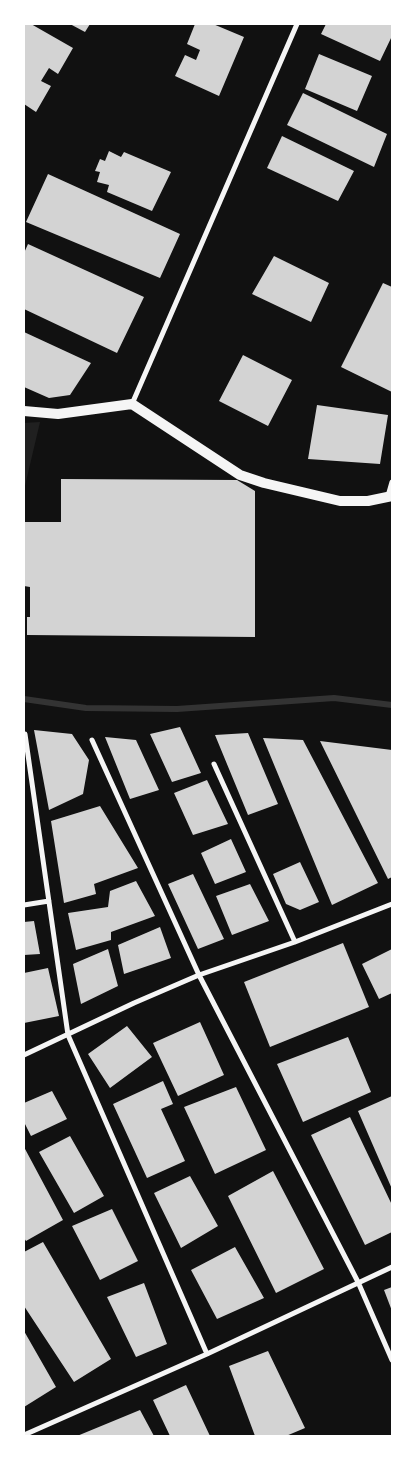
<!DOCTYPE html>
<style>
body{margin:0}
#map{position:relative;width:416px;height:1460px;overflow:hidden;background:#111;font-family:Roboto,sans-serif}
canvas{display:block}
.frame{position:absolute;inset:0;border:25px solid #fff;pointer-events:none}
</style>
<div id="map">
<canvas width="416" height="1460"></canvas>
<div class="frame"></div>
</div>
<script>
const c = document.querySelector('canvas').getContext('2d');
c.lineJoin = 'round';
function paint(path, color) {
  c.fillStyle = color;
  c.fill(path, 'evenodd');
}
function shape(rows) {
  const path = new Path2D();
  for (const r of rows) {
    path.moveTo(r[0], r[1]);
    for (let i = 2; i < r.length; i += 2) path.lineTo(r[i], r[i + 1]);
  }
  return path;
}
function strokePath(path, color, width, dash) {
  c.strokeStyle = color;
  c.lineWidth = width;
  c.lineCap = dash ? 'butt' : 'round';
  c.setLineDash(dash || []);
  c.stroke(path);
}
paint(shape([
 [40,422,24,490,24,423]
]), '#202020');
strokePath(shape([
 [24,699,86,708,177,709,334,698,392,705]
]), '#333', 6);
paint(shape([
 [24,24,31,24,73,48,58,74,49,68,41,81,51,86,36,112,24,104],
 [70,24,90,24,85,32],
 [195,24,213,24,244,37,219,96,175,76,185,55,196,60,200,50,187,44],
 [326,24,392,24,392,36,380,61,321,34],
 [319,54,372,76,357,111,305,89],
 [303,93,387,134,374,167,287,125],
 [282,136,354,171,338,201,267,168],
 [109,151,121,157,124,152,171,172,152,211,107,192,109,185,97,182,100,172,95,171,100,159,105,161],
 [48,174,180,234,160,278,26,222],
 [28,244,144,297,117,353,24,309,24,253],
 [274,256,329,283,311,322,252,294],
 [383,283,392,287,392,392,341,367],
 [24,332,91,363,70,395,49,398,24,387],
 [243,355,292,380,268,426,219,401],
 [317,405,388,415,380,464,308,459],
 [61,479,237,480,255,491,255,637,27,635,27,617,30,617,30,587,24,586,24,522,61,522],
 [180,727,201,773,172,782,150,734],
 [34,730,72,734,89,760,83,794,49,810],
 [248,733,278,804,248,815,215,735],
 [105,737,136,740,159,790,130,799],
 [263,738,303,740,378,883,332,905],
 [320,741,392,750,392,877,388,879],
 [207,780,228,824,193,835,174,793],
 [100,806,138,868,94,884,96,894,64,903,51,821],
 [231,839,246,872,215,884,201,853],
 [300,862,319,902,300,910,286,904,273,874],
 [193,874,224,939,198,949,168,884],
 [136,881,155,916,111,932,111,940,76,950,68,913,108,907,110,891],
 [250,884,269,921,232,935,216,896],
 [34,921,40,954,24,955,24,922],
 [160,927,171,958,124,974,118,945],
 [343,943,369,1007,270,1047,244,982],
 [108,949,118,986,81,1004,73,964],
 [392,949,392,993,379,999,362,964],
 [48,968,59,1016,24,1023,24,973],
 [200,1022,224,1075,178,1096,153,1043],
 [127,1026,152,1057,110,1088,88,1054],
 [348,1037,371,1092,303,1122,277,1064],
 [163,1081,173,1104,161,1109,185,1161,147,1178,113,1104],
 [236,1087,266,1150,215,1174,184,1107],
 [52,1091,67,1119,31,1136,24,1122,24,1103],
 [392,1096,392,1189,358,1111],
 [350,1117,392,1205,392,1232,365,1245,311,1135],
 [70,1136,104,1196,74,1213,39,1152],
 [24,1147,63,1220,26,1241,24,1238],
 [273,1171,324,1269,276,1293,228,1196],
 [190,1176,218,1226,181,1248,154,1193],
 [112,1209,138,1261,100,1280,72,1226],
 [43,1242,111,1359,74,1382,24,1306,24,1252],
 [235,1247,264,1298,217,1319,191,1270],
 [144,1283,167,1344,136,1357,107,1297],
 [392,1287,392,1311,384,1290],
 [24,1331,56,1387,24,1407],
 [268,1351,305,1428,286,1436,255,1436,229,1366],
 [186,1385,210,1436,170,1436,153,1400],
 [140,1410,154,1436,77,1436]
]), '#d3d3d3');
strokePath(shape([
 [132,404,297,24],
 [388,496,392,482],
 [25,734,68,1035,207,1354],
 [92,740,199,975,358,1282,392,1360],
 [214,764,295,942],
 [24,905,49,901],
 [24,1055,134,1003,199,975,295,942,392,904],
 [24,1435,207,1354,392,1267]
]), '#f5f5f5', 5);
strokePath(shape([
 [24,411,58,414,132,404,240,475,264,483,340,501,368,501,392,496]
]), '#f5f5f5', 10);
</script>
